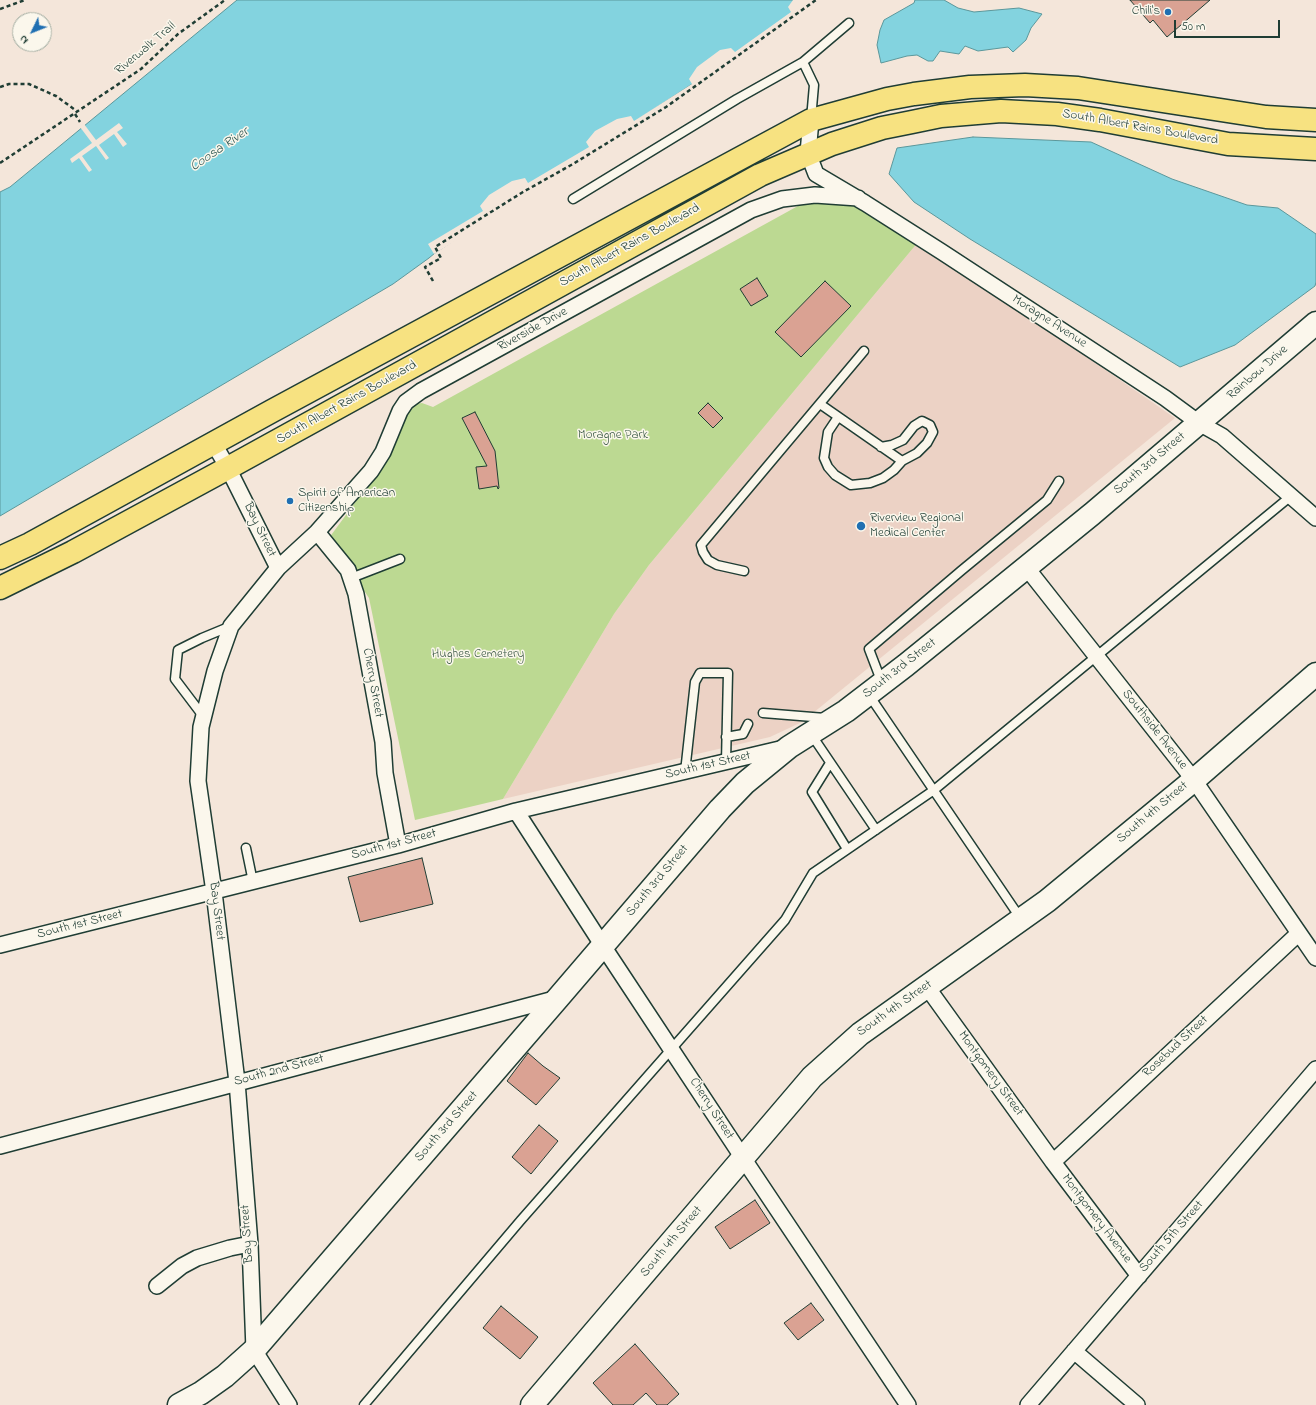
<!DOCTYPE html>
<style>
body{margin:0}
#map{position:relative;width:1316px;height:1405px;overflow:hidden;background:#f4e6da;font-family:"Indie Flower",sans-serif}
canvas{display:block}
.north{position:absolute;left:12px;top:12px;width:40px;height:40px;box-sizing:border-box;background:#fbf7ec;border:1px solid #a3ada2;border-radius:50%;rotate:227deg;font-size:11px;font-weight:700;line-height:16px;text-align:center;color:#1f3d34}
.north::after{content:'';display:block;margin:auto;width:14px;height:18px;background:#1f6fb2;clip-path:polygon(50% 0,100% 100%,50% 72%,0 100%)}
.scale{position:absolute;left:1174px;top:20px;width:106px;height:18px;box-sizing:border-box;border:2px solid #1f3d34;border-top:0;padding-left:5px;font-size:12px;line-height:14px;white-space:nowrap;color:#1f3d34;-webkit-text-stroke:3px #fbf7ec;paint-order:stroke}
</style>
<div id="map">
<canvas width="1316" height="1405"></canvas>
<div class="north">N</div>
<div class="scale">50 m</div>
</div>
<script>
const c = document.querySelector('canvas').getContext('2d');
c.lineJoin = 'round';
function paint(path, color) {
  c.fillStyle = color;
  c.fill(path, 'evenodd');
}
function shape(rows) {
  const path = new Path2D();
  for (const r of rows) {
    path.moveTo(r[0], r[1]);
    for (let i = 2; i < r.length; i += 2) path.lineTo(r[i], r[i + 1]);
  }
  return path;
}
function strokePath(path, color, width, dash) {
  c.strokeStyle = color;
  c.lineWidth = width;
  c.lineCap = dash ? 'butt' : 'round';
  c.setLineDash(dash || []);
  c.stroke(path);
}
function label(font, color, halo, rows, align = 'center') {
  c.font = font + ' "Indie Flower",sans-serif';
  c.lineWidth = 3;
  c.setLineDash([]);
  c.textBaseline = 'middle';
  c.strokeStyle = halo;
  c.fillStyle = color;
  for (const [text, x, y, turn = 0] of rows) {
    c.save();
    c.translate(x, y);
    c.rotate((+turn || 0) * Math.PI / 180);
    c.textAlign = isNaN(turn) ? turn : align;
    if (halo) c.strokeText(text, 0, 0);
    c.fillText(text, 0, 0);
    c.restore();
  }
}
paint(shape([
 [919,241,1175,418,802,722,770,737,503,799,614,614,649,565]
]), '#ecd2c5');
paint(shape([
 [825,200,864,206,919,241,649,565,614,614,503,799,415,820,369,598,329,538,385,462,408,409,415,404,422,403,433,407,807,201]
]), '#bcd992');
const water = shape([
 [237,0,820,0,435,253,429,258,393,284,0,516,0,192,10,187,237,0],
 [915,0,944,0,958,8,974,12,1019,8,1042,14,1031,28,1026,40,1013,52,1008,47,978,51,965,46,959,54,940,51,933,61,928,61,917,55,907,56,881,63,877,45,880,30,884,20,914,3,915,0],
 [973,137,1091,142,1172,179,1247,205,1278,208,1316,234,1316,282,1315,286,1235,345,1180,367,970,239,914,202,889,174,897,148,973,137]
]);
paint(water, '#83d3df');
strokePath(water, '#5b979b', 1);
paint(shape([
 [793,0,822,0,692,97,434,254,428,244,483,211,480,206,489,195,512,181,525,178,528,183,589,147,586,142,595,131,617,119,631,116,634,121,692,84,689,79,697,67,720,50,731,48,735,52,791,12,788,7],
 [119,123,123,128,117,132,127,144,123,147,114,134,99,145,109,158,106,160,96,146,82,156,92,170,89,172,79,158,72,163,70,159,92,143,80,127,84,124,96,140]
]), '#f4e6da');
const building = shape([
 [1130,0,1210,0,1167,37,1153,20,1150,23,1130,0],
 [757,278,768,296,751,306,740,289,757,278],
 [825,281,851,306,801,357,775,332,825,281],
 [708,403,723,418,713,428,698,413,708,403],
 [475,412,495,451,499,488,498,489,497,486,479,489,476,467,487,466,462,418,475,412],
 [422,858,433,904,360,922,348,877,422,858],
 [528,1053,543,1066,560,1078,536,1105,507,1081,528,1053],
 [539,1125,558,1141,531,1174,512,1157,539,1125],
 [755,1200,770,1223,730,1249,715,1227,755,1200],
 [811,1303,824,1320,798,1340,784,1323,811,1303],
 [501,1306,538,1337,520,1359,483,1328,501,1306],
 [635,1344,679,1394,667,1405,657,1405,646,1393,633,1405,613,1405,593,1383,635,1344]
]);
paint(building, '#daa293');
strokePath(building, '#1f3d34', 1);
const lane = shape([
 [803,62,849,23],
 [573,199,737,99,803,62,814,85,811,119],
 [820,404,902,461],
 [838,417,828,432,824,458,828,467,835,475,851,485,870,483,883,478,894,470,902,461,917,453,927,443,933,432,930,425,922,421,914,426,903,440,892,445,881,447],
 [744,571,717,565,708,560,703,552,701,545,864,351],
 [351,578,400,559],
 [882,683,869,649,962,570,1047,500,1059,481],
 [869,695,1021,919],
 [763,713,825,718],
 [203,716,175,679,178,650,202,638,231,626],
 [811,734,876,830],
 [726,737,743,734,748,724],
 [830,763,812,792,847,849],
 [685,772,695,682,700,673,728,673,726,762],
 [246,848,253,882],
 [364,1405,521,1220,785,920,813,873,934,790,1291,496]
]);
const street = shape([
 [811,120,808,153,816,174,865,203,942,252,1165,398,1199,423,1222,436,1316,518],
 [214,444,228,468,278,568],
 [317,532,348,570,356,594,383,742,385,773,398,845],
 [1026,567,1194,780,1316,958],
 [516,811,603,946,743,1158,908,1405],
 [0,945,398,845,516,811,784,748],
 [927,987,1053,1162,1139,1276],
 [0,1146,558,998],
 [1053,1162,1299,933],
 [157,1286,182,1266,197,1258,230,1248,250,1244],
 [1074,1351,1137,1405],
 [289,1405,254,1350,250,1244,237,1082,214,892,198,781,201,727,215,671,231,626,278,568,317,532,371,471,383,452,400,411,406,402,421,391,751,210,782,199,815,195,858,198],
 [1028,1405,1316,1069]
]);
const secondary = shape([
 [179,1405,201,1393,225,1376,254,1350,558,998,720,809,745,783,789,747,846,711,906,665,1092,514,1316,323],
 [532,1405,812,1077,860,1034,1047,901,1194,780,1316,674]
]);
const primary = shape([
 [0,558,30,544,103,504,272,411,811,120,887,99,914,94,970,87,1025,85,1078,88,1266,117,1316,120],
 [0,588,73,552,228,468,760,175,832,144,882,128,912,122,941,116,1001,111,1057,114,1100,120,1228,144,1316,149]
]);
strokePath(lane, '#1f3d34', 11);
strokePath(street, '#1f3d34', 18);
strokePath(secondary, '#1f3d34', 25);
strokePath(primary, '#1f3d34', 25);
strokePath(shape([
 [0,9,25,0],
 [0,87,9,84,29,84,56,96,78,112],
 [75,114,80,122],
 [0,163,141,69,178,34,225,0],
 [433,281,425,267,441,258,435,247,523,192,573,164,666,107,816,0]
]), '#1f3d34', 2.5, [4, 3]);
strokePath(lane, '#fbf7ec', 8);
strokePath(street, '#fbf7ec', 15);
strokePath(secondary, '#fbf7ec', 22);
strokePath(primary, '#f7e281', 22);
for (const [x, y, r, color] of [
 [1168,12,4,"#1f6fb2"],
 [290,501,4,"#1f6fb2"],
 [861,526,5,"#1f6fb2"]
]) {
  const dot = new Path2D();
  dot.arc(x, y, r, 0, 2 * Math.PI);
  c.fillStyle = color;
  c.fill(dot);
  strokePath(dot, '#fbf7ec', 1.5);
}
label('13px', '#1f3d34', '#fbf7ec', [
 ["Chili's",1160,12,"right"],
 ["Spirit of American",298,494],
 ["Citizenship",298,509],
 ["Riverview Regional",870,519],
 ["Medical Center",870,534]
], 'left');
label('13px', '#1f3d34', '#fbf7ec', [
 ["Riverwalk Trail",146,49,-40],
 ["South Albert Rains Boulevard",1140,128,10],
 ["South Albert Rains Boulevard",630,246,-29],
 ["Moragne Avenue",1049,322,33],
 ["Riverside Drive",533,330,-29],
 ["Rainbow Drive",1258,373,-41],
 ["South Albert Rains Boulevard",347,403,-29],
 ["South 3rd Street",1150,464,-40],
 ["Bay Street",259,530,64],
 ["South 3rd Street",900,669,-38],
 ["Cherry Street",372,683,80],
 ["Southside Avenue",1154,730,52],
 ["South 1st Street",708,766,-13],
 ["South 4th Street",1153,813,-40],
 ["South 1st Street",394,845,-15],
 ["South 3rd Street",658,881,-50],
 ["Bay Street",216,911,83],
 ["South 1st Street",80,925,-14],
 ["South 4th Street",895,1009,-35],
 ["Rosebud Street",1176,1047,-43],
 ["South 2nd Street",279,1071,-15],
 ["Montgomery Street",990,1074,54],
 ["Cherry Street",711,1109,57],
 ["South 3rd Street",447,1127,-49],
 ["Montgomery Avenue",1096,1219,53],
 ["Bay Street",248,1234,-94],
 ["South 5th Street",1172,1237,-49],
 ["South 4th Street",672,1242,-50]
]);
label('13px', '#3e5c47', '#fbf7ec', [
 ["Moragne Park",613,436],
 ["Hughes Cemetery",478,655]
]);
label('italic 14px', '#335b56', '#fbf7ec', [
 ["Coosa River",220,150,-34]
]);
</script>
